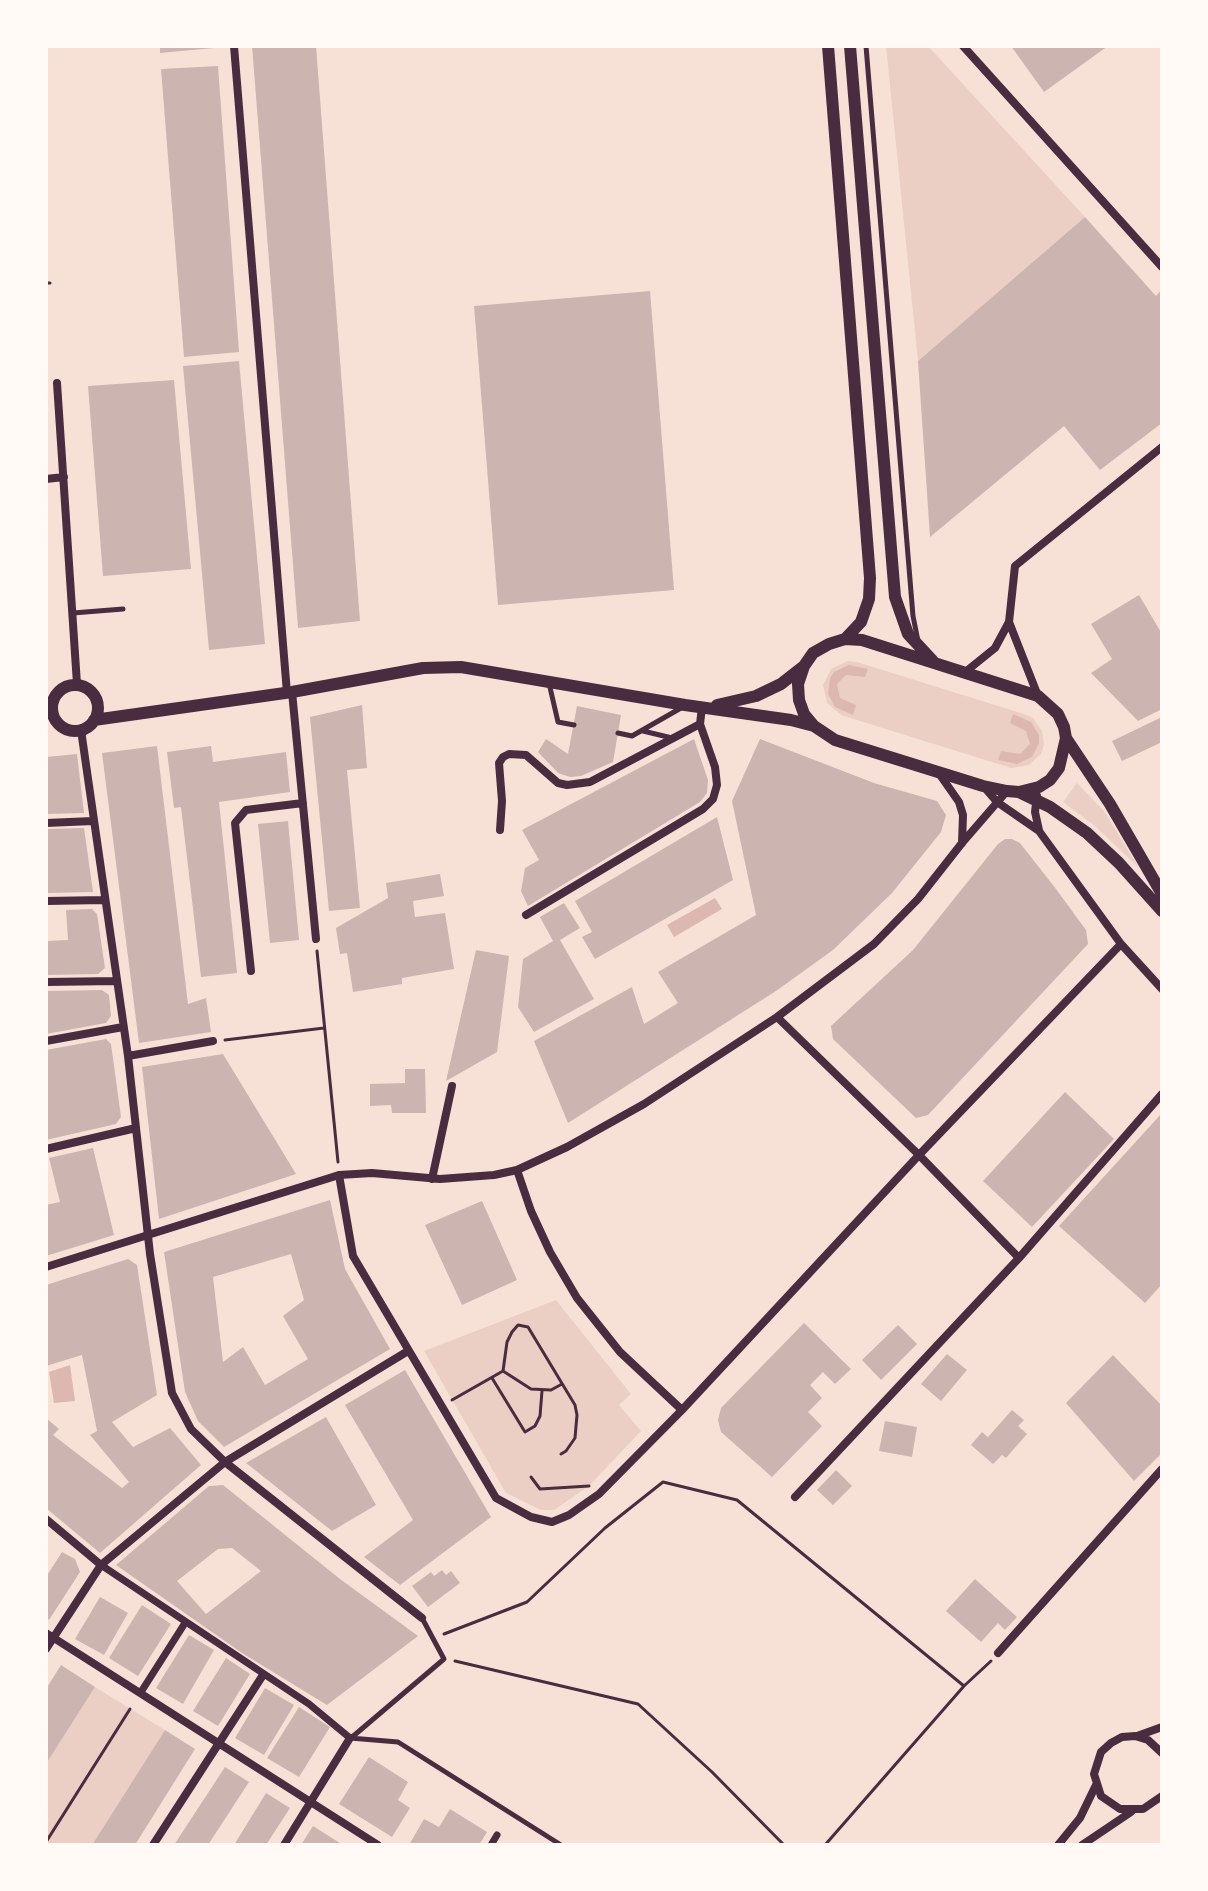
<!DOCTYPE html>
<style>
body{margin:0}
#map{position:relative;width:1208px;height:1891px;overflow:hidden;background:#f7e1d7;font-family:Mulish,sans-serif}
canvas{display:block}
.frame{position:absolute;inset:0;border:48px solid #fffaf5;pointer-events:none}
</style>
<div id="map">
<canvas width="1208" height="1891"></canvas>
<div class="frame"></div>
</div>
<script>
const c = document.querySelector('canvas').getContext('2d');
c.lineJoin = 'round';
function paint(path, color) {
  c.fillStyle = color;
  c.fill(path, 'evenodd');
}
function shape(rows) {
  const path = new Path2D();
  for (const r of rows) {
    if (r.length === 3) {
      path.moveTo(r[0] + r[2], r[1]);
      path.arc(r[0], r[1], r[2], 0, 2 * Math.PI);
      continue;
    }
    path.moveTo(r[0], r[1]);
    for (let i = 2; i < r.length; i += 2) path.lineTo(r[i], r[i + 1]);
  }
  return path;
}
function strokePath(path, color, width, dash) {
  c.strokeStyle = color;
  c.lineWidth = width;
  c.lineCap = dash ? 'butt' : 'round';
  c.setLineDash(dash || []);
  c.stroke(path);
}
paint(shape([
 [886,46,928,46,1085,217,918,361],
 [848,661,857,662,1024,714,1033,718,1042,731,1044,745,1041,754,1029,765,1011,768,841,715,827,703,823,685,831,669],
 [1077,783,1104,811,1139,868,1095,826,1063,802],
 [556,1300,631,1394,619,1405,641,1431,589,1486,554,1510,541,1510,506,1493,424,1351],
 [95,1687,165,1730,92,1845,46,1845,46,1764]
]), '#ebcfc5');
paint(shape([
 [849,665,868,669,865,677,846,675,837,684,840,698,856,705,853,715,835,707,828,694,830,678,834,672],
 [1013,714,1031,722,1039,735,1039,743,1032,757,1017,764,998,760,1001,751,1020,754,1030,744,1026,731,1010,723],
 [715,898,722,909,674,937,667,925],
 [70,1365,75,1401,54,1403,49,1372]
]), '#dcb8b0');
paint(shape([
 [160,46,214,46,214,48,160,53],
 [252,46,316,46,360,621,298,628],
 [1011,46,1108,46,1044,92],
 [218,66,239,352,184,357,161,69],
 [1085,217,1156,296,1162,289,1162,423,1100,470,1064,426,930,537,918,361],
 [650,291,674,590,498,605,474,306],
 [239,361,265,644,209,650,183,366],
 [174,380,191,569,103,576,88,386],
 [1139,595,1162,634,1162,709,1138,721,1091,673,1112,659,1091,624],
 [362,705,367,768,347,770,360,908,329,911,310,717],
 [577,706,621,715,613,762,581,776,570,777,558,773,538,752,546,739,568,754],
 [1162,717,1162,742,1122,761,1112,741],
 [694,739,708,780,707,793,700,802,528,906,521,891,525,868,539,860,522,830],
 [760,739,874,783,937,801,946,815,941,832,892,893,833,950,776,991,568,1123,534,1041,632,987,644,1024,678,1003,658,972,756,915,732,801],
 [157,746,188,1004,206,998,211,1032,139,1043,102,753],
 [211,746,213,762,286,752,290,792,219,802,237,973,201,977,181,807,174,808,167,752],
 [77,754,84,813,46,814,46,757],
 [717,817,733,880,595,959,582,937,592,932,575,901],
 [288,821,299,940,270,943,258,824],
 [84,828,93,892,46,893,46,829],
 [1005,839,1012,839,1020,843,1056,889,1086,930,1088,944,928,1115,916,1118,833,1039,831,1026,913,950,998,844],
 [440,874,444,896,413,901,415,917,445,913,454,969,402,978,402,984,353,992,347,953,340,954,336,928,388,898,386,883],
 [564,903,580,928,560,940,594,999,534,1032,518,1007,523,959,553,941,540,917],
 [92,909,97,914,105,968,98,974,46,975,46,941,68,940,66,910],
 [476,950,509,956,497,1052,446,1081],
 [102,990,109,995,111,1016,106,1023,46,1034,46,991],
 [106,1039,111,1044,121,1117,116,1124,46,1140,46,1050],
 [223,1054,296,1174,159,1219,142,1067],
 [405,1069,425,1069,426,1113,392,1113,391,1105,370,1106,370,1084,405,1083],
 [1065,1092,1114,1139,1032,1227,983,1181],
 [1162,1113,1162,1284,1145,1303,1059,1226],
 [93,1148,114,1235,46,1256,46,1205,60,1202,49,1158],
 [330,1200,345,1269,390,1349,224,1447,198,1421,185,1392,164,1252],
 [291,1254,304,1300,283,1316,308,1359,265,1385,243,1347,223,1362,213,1277],
 [482,1201,517,1280,462,1305,425,1225],
 [128,1259,137,1265,157,1395,112,1422,133,1447,170,1428,201,1465,100,1553,46,1508,46,1418,59,1429,53,1435,122,1488,129,1482,90,1435,97,1431,82,1355,46,1366,46,1285],
 [804,1323,851,1369,835,1384,823,1372,810,1385,822,1398,808,1412,822,1426,772,1477,721,1432,718,1420,721,1408],
 [898,1325,917,1344,881,1380,862,1360],
 [947,1354,967,1370,941,1401,921,1384],
 [1113,1355,1162,1406,1162,1453,1134,1481,1066,1403],
 [405,1370,491,1517,400,1585,364,1557,413,1520,345,1405],
 [1012,1410,1024,1420,1018,1426,1027,1434,1006,1458,1002,1455,993,1464,971,1445,982,1432,988,1437],
 [326,1417,376,1505,332,1531,246,1463],
 [885,1421,917,1427,912,1457,879,1451],
 [836,1470,852,1486,833,1505,817,1490],
 [223,1485,340,1579,418,1636,327,1705,242,1653,116,1565,209,1486],
 [232,1548,261,1571,206,1614,177,1581,218,1549],
 [62,1552,75,1559,80,1572,49,1620,46,1617,46,1577],
 [442,1570,446,1575,451,1571,460,1583,428,1607,412,1586,431,1572,434,1576],
 [975,1579,1017,1617,1005,1630,998,1623,981,1642,946,1611],
 [100,1597,128,1613,104,1655,75,1639],
 [142,1605,171,1624,138,1676,109,1658],
 [189,1635,214,1650,183,1704,156,1688],
 [226,1658,250,1674,218,1726,193,1711],
 [61,1665,95,1687,46,1764,46,1689],
 [265,1688,294,1705,264,1755,235,1738],
 [299,1707,330,1727,299,1777,267,1758],
 [165,1730,195,1749,135,1845,92,1845],
 [369,1757,408,1782,398,1800,410,1808,392,1837,339,1804],
 [225,1767,249,1782,208,1845,174,1845],
 [266,1793,290,1808,266,1845,234,1845],
 [450,1809,487,1832,479,1845,409,1845,424,1819,439,1827],
 [313,1826,343,1845,301,1845]
]), '#ccb4b1');
strokePath(shape([
 [46,283,50,283],
 [317,951,338,1162],
 [225,1040,324,1028],
 [503,1371,531,1389,551,1390,562,1384],
 [492,1378,525,1432,535,1426,540,1416,542,1391],
 [452,1400,503,1371,507,1342,512,1332,518,1325,528,1327,575,1405,577,1415,575,1438,566,1451,561,1454],
 [531,1477,540,1489,589,1486],
 [444,1634,527,1602,605,1528,663,1482,737,1500,964,1686],
 [455,1661,638,1704,712,1772,784,1845],
 [46,1842,130,1709],
 [825,1845,964,1686,991,1661]
]), '#4a2c40', 3);
strokePath(shape([
 [866,46,913,616,918,641],
 [73,613,123,609],
 [549,683,558,722,574,725],
 [643,731,672,738],
 [618,733,632,736,681,708],
 [350,1738,398,1742,561,1845],
 [351,1738,444,1659,422,1618]
]), '#4a2c40', 5);
strokePath(shape([
 [101,1565,309,1704,350,1738],
 [141,1692,185,1623],
 [491,1845,497,1835]
]), '#4a2c40', 7);
strokePath(shape([
 [234,46,287,693],
 [963,46,1162,267],
 [57,383,77,684],
 [46,479,64,477],
 [964,673,995,648,1009,622],
 [292,692,316,939],
 [1038,696,1009,622,1015,566,1162,447],
 [81,730,128,1056,150,1254,172,1393,191,1429,225,1462,422,1618],
 [938,772,959,802,963,815,962,843],
 [984,787,997,802,1039,831,1121,944,1162,989],
 [1037,796,1035,812,1039,830],
 [46,823,93,821],
 [500,830,502,801,499,763,503,757,509,754,526,755,558,783,567,785,590,782,700,724,702,707],
 [46,901,104,900],
 [526,915,703,809,713,799,717,785,715,767,700,724],
 [251,971,235,823,246,810,303,803],
 [46,982,116,981],
 [777,1017,919,1155,1019,1258],
 [46,1041,123,1027],
 [128,1056,213,1041],
 [46,1149,136,1128],
 [517,1170,531,1211,550,1252,577,1298,620,1352,682,1410],
 [339,1175,353,1256,496,1498,531,1517,552,1522,569,1515,599,1494,682,1410,919,1155,1121,944],
 [432,1179,452,1086],
 [46,1267,339,1175,372,1173,440,1179,494,1175,517,1170,567,1147,644,1104,777,1017,874,944,918,899,962,843,1007,791],
 [795,1497,1019,1258,1162,1094],
 [46,1519,101,1565],
 [46,1633,378,1845],
 [46,1649,101,1565,225,1462,408,1351],
 [998,1653,1162,1469],
 [1137,1736,1162,1727],
 [1162,1753,1148,1740,1135,1736,1122,1737,1111,1743,1101,1752,1094,1774,1101,1796,1120,1809,1143,1809,1162,1796],
 [153,1845,263,1675],
 [284,1845,350,1738],
 [1058,1845,1080,1818,1096,1785],
 [1082,1845,1131,1812]
]), '#4a2c40', 8);
strokePath(shape([
 [828,46,870,578,869,599,861,622,845,639],
 [850,46,895,597,908,634,933,661],
 [845,639,862,640,1038,696,1058,714,1064,727,1066,738,1059,768,1050,780,1039,787,1019,792,1007,791,983,786,835,740,814,726,804,714,799,700,798,684,804,666,813,653,829,644,845,639],
 [75,708,23],
 [717,705,756,696,781,684,804,666],
 [94,720,292,692,423,668,461,667,685,705,791,720,814,726],
 [1066,738,1110,804,1162,894],
 [1019,792,1050,807,1087,833,1119,863,1162,911]
]), '#4a2c40', 12);
</script>
